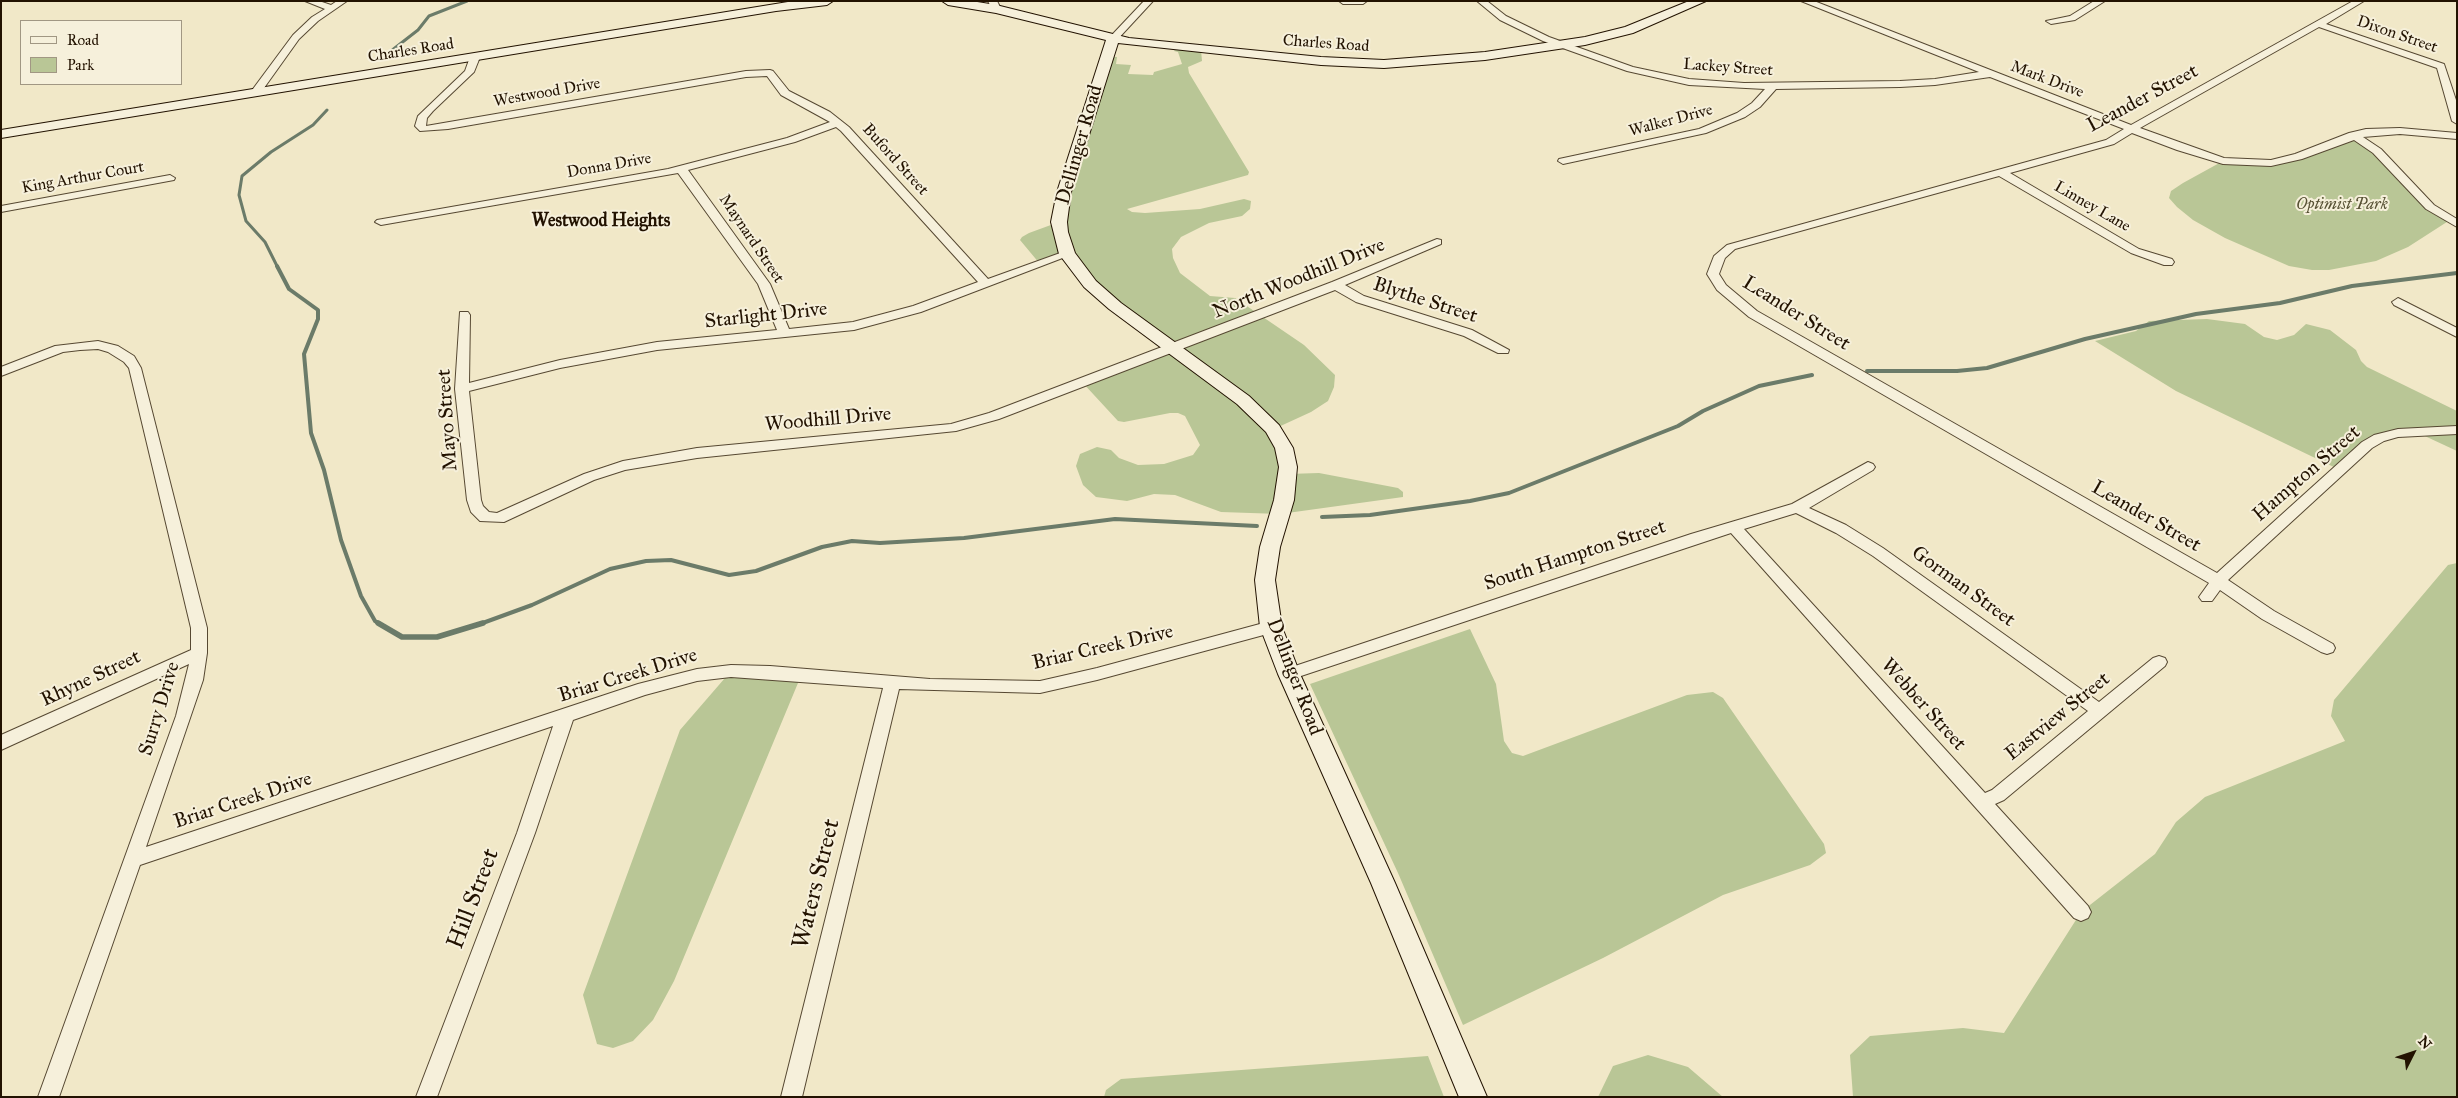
<!DOCTYPE html>
<style>
body{margin:0}
#map{position:relative;width:2458px;height:1098px;overflow:hidden;background:#f1e8c8;font-family:"IM FELL Great Primer",serif}
canvas{display:block}
.frame{position:absolute;inset:0;border:2px solid #221200;pointer-events:none}
.legend{position:absolute;left:20px;top:20px;width:162px;height:65px;box-sizing:border-box;background:#f6f0db;border:1px solid #a19783;margin:0;padding:6px 9px;list-style:none;font-size:15px;color:#221200}
.legend li{display:flex;align-items:center;gap:10px;height:25px}
.legend b{width:25px;border:1px solid #a19783}
.north{position:absolute;left:2388px;top:1028px;width:50px;height:50px;-webkit-text-stroke:4px #f6f0db;paint-order:stroke;rotate:49deg;font-size:14px;font-weight:700;line-height:20px;text-align:center;color:#221200}
.north::after{content:'';display:block;margin:auto;width:18px;height:22px;background:#221200;clip-path:polygon(50% 0,100% 100%,50% 72%,0 100%)}
</style>
<div id="map">
<canvas width="2458" height="1098"></canvas>
<div class="frame"></div>
<ul class="legend">
<li><b style="height:6px;background:#f6f0db"></b>Road</li>
<li><b style="height:14px;background:#b9c696"></b>Park</li>
</ul>
<div class="north">N</div>
</div>
<script>
const c = document.querySelector('canvas').getContext('2d');
c.lineJoin = 'round';
function paint(path, color) {
  c.fillStyle = color;
  c.fill(path, 'evenodd');
}
function shape(rows) {
  const path = new Path2D();
  for (const r of rows) {
    path.moveTo(r[0], r[1]);
    for (let i = 2; i < r.length; i += 2) path.lineTo(r[i], r[i + 1]);
  }
  return path;
}
function strokePath(path, color, width, dash) {
  c.strokeStyle = color;
  c.lineWidth = width;
  c.lineCap = dash ? 'butt' : 'round';
  c.setLineDash(dash || []);
  c.stroke(path);
}
function label(font, color, halo, rows, align = 'center') {
  c.font = font + ' "IM FELL Great Primer",serif';
  c.lineWidth = 4;
  c.setLineDash([]);
  c.textBaseline = 'middle';
  c.strokeStyle = halo;
  c.fillStyle = color;
  for (const [text, x, y, turn = 0] of rows) {
    c.save();
    c.translate(x, y);
    c.rotate((+turn || 0) * Math.PI / 180);
    c.textAlign = isNaN(turn) ? turn : align;
    if (halo) c.strokeText(text, 0, 0);
    c.fillText(text, 0, 0);
    c.restore();
  }
}
paint(shape([
 [1176,48,1201,50,1202,61,1188,67,1189,73,1249,172,1248,175,1127,209,1132,212,1145,213,1200,209,1244,199,1251,201,1250,209,1242,216,1209,223,1181,237,1172,249,1173,258,1180,273,1210,296,1235,298,1304,345,1335,375,1334,387,1328,401,1311,412,1274,429,1288,474,1319,473,1398,488,1403,492,1403,497,1280,514,1221,512,1175,495,1154,494,1127,501,1096,497,1083,485,1076,466,1080,454,1097,447,1111,450,1119,458,1138,465,1164,464,1193,455,1200,445,1185,416,1178,413,1170,413,1124,422,1118,421,1082,382,1172,349,1115,306,1067,254,1040,264,1020,240,1022,237,1029,233,1059,222,1105,56,1117,57,1116,64,1131,65,1128,74,1153,75,1154,72,1182,64,1178,52,1174,51],
 [2353,135,2405,178,2450,220,2408,247,2376,261,2329,270,2312,270,2289,266,2225,238,2193,220,2177,207,2169,198,2171,191,2183,183,2223,161,2271,163],
 [2207,319,2245,324,2264,337,2277,340,2294,335,2306,324,2330,330,2356,350,2361,361,2367,367,2457,411,2457,451,2414,431,2379,438,2340,470,2176,391,2095,341,2136,331,2149,321],
 [2457,563,2457,1097,1853,1097,1850,1055,1870,1036,1963,1028,2004,1033,2081,912,2155,854,2176,822,2205,797,2345,741,2331,716,2334,700,2448,565],
 [1470,629,1496,684,1504,741,1512,753,1523,756,1687,695,1713,692,1723,698,1824,844,1826,853,1810,865,1723,895,1603,958,1463,1025,1398,873,1310,684],
 [731,671,803,671,674,981,653,1020,633,1041,613,1048,597,1044,583,995,680,730],
 [1648,1055,1688,1067,1723,1097,1598,1097,1613,1066],
 [1428,1056,1444,1097,1104,1097,1106,1090,1121,1079]
]), '#b9c696');
strokePath(shape([
 [382,58,418,30,429,16,467,1],
 [278,268,265,242,246,221,239,195,242,176,271,152,313,125,327,110]
]), '#6b7b69', 3);
strokePath(shape([
 [277,266,289,289,318,310,318,319,304,354,311,433,324,470,341,540,361,596,375,621,380,624],
 [1867,371,1957,371,1987,368,2085,339,2196,314,2280,303,2352,286,2457,273],
 [1322,517,1370,515,1470,501,1509,493,1678,426,1703,411,1759,386,1812,375],
 [480,624,532,605,610,569,646,561,671,560,729,575,756,571,822,547,852,541,880,543,964,538,1115,519,1257,526]
]), '#6b7b69', 4);
strokePath(shape([
 [378,623,402,637,437,637,483,623]
]), '#6b7b69', 5.5);
const street = shape([
 [305,1,319,1,331,5,337,1,347,1,318,21,299,39,259,95,251,95,250,93,293,35,312,17,325,9,305,1],
 [988,1,997,1,1001,9,999,11,993,11,988,1],
 [1144,1,1153,1,1116,41,1110,41,1110,37,1144,1],
 [1339,1,1367,1,1363,4,1343,4,1339,1],
 [1477,1,1487,1,1506,16,1549,37,1633,67,1689,79,1744,83,1900,81,1935,79,1979,72,1801,1,1814,1,2131,125,2353,1,2364,1,2326,24,2444,64,2457,103,2457,124,2452,121,2437,68,2319,27,2140,128,2224,158,2271,160,2295,154,2349,133,2366,129,2400,128,2457,133,2457,139,2400,134,2363,137,2381,149,2434,205,2457,219,2457,227,2426,209,2373,153,2354,140,2302,159,2271,166,2223,164,2177,150,2132,133,2114,144,2010,173,2139,249,2172,259,2174,262,2172,265,2164,265,2131,253,1999,176,1735,249,1725,258,1719,274,1726,285,1757,311,2217,573,2362,442,2374,435,2398,429,2457,426,2457,434,2398,437,2384,441,2372,448,2228,580,2274,611,2333,644,2335,648,2333,652,2327,654,2321,652,2262,619,2220,590,2212,601,2202,601,2199,597,2209,583,1749,317,1717,290,1707,274,1714,256,1727,245,2106,140,2124,129,1990,77,1935,85,1900,87,1776,89,1760,107,1745,117,1706,133,1563,164,1558,161,1559,159,1699,129,1737,113,1752,103,1765,89,1689,85,1627,71,1543,41,1500,20,1477,1],
 [2094,1,2105,1,2075,20,2051,24,2046,21,2070,16,2094,1],
 [475,54,480,57,474,72,433,111,427,118,426,126,746,71,770,70,773,71,789,91,830,112,849,127,988,279,1063,252,1071,252,1073,254,921,312,854,330,657,350,560,368,469,391,481,500,483,506,489,512,497,513,584,474,623,461,697,448,951,424,989,413,1332,282,1437,239,1441,240,1441,244,1345,285,1364,296,1472,330,1509,350,1508,353,1498,353,1464,336,1356,302,1335,290,999,419,956,431,697,458,625,470,594,480,504,522,480,521,471,512,467,500,455,389,460,312,468,312,470,315,469,383,560,360,657,342,777,330,758,284,678,173,381,225,375,222,377,220,668,169,787,138,830,122,781,95,767,76,746,77,448,129,420,131,415,126,418,116,465,71,470,57,475,54],
 [836,127,841,131,978,282,913,306,853,322,789,329,770,284,688,170,795,142,836,127],
 [170,175,175,178,174,180,1,212,1,206,170,175],
 [2398,298,2457,328,2457,337,2394,305,2392,302,2398,298],
 [98,341,118,346,134,356,141,368,207,628,207,653,203,680,146,847,638,684,697,669,731,665,770,666,930,679,1040,681,1097,668,1271,621,1277,623,1279,627,1277,631,1271,633,1097,680,1040,693,899,689,802,1097,781,1097,883,688,731,677,697,681,645,695,573,720,535,833,437,1097,416,1097,517,833,553,726,140,865,59,1097,38,1097,176,716,189,664,1,750,1,735,191,650,191,628,139,410,129,368,124,362,108,352,98,349,80,350,63,352,1,376,1,367,55,346,98,341],
 [1868,462,1873,464,1875,467,1873,470,1809,508,1846,525,1883,548,2099,702,2153,658,2159,656,2165,658,2167,662,2165,666,2004,800,1995,804,2088,906,2091,912,2088,918,2081,921,2074,918,1731,533,1289,680,1283,678,1281,674,1283,670,1691,534,1792,504,1868,462],
 [1796,513,1836,533,1873,556,2088,711,1992,790,1985,793,1744,529,1796,513]
]);
const secondary = shape([
 [794,1,833,1,827,5,776,11,1,138,1,130,794,1],
 [942,1,971,1,996,5,1129,38,1321,57,1384,60,1485,52,1585,37,1625,27,1689,1,1706,1,1633,33,1585,45,1485,60,1384,68,1321,65,1118,43,1071,192,1067,222,1068,232,1075,253,1096,281,1121,303,1249,396,1279,425,1293,448,1297,467,1294,500,1280,547,1275,580,1282,627,1300,674,1395,883,1487,1097,1459,1097,1371,883,1278,674,1260,627,1255,580,1260,547,1274,500,1279,467,1275,448,1266,432,1237,404,1109,309,1084,287,1059,254,1051,222,1057,192,1106,40,996,13,948,5,942,1]
]);
strokePath(street, '#564832', 2);
strokePath(secondary, '#221200', 2);
paint(street, '#f6f0db');
paint(secondary, '#f6f0db');
label('16px', '#221200', '#f6f0db', [
 ["Dixon Street",2397,35,19],
 ["Charles Road",1326,44,4],
 ["Charles Road",411,51,-9],
 ["Lackey Street",1728,68,4],
 ["Mark Drive",2047,80,21],
 ["Westwood Drive",547,93,-10],
 ["Walker Drive",1671,121,-15],
 ["Buford Street",895,160,48],
 ["Donna Drive",609,166,-10],
 ["King Arthur Court",83,178,-10],
 ["Linney Lane",2092,207,30],
 ["Maynard Street",751,239,56]
]);
label('italic 16px', '#575134', '#f6f0db', [
 ["Optimist Park",2342,205]
]);
label('bold 18px', '#221200', '#f6f0db', [
 ["Westwood Heights",601,222]
]);
label('20px', '#221200', '#f6f0db', [
 ["Leander Street",2143,99,-28],
 ["Dellinger Road",1080,145,-74],
 ["North Woodhill Drive",1299,279,-22],
 ["Blythe Street",1425,301,18],
 ["Leander Street",1796,314,32],
 ["Starlight Drive",766,316,-6],
 ["Mayo Street",448,420,-94],
 ["Woodhill Drive",828,420,-5],
 ["Hampton Street",2307,474,-41],
 ["Leander Street",2146,517,30],
 ["South Hampton Street",1575,556,-18],
 ["Gorman Street",1963,587,36],
 ["Briar Creek Drive",1103,648,-13],
 ["Briar Creek Drive",628,676,-17],
 ["Dellinger Road",1294,677,69],
 ["Rhyne Street",91,679,-25],
 ["Webber Street",1923,705,48],
 ["Surry Drive",160,709,-73],
 ["Eastview Street",2058,717,-39],
 ["Briar Creek Drive",243,801,-18]
]);
label('24px', '#221200', '#f6f0db', [
 ["Waters Street",817,884,-76],
 ["Hill Street",474,899,-69]
]);
</script>
